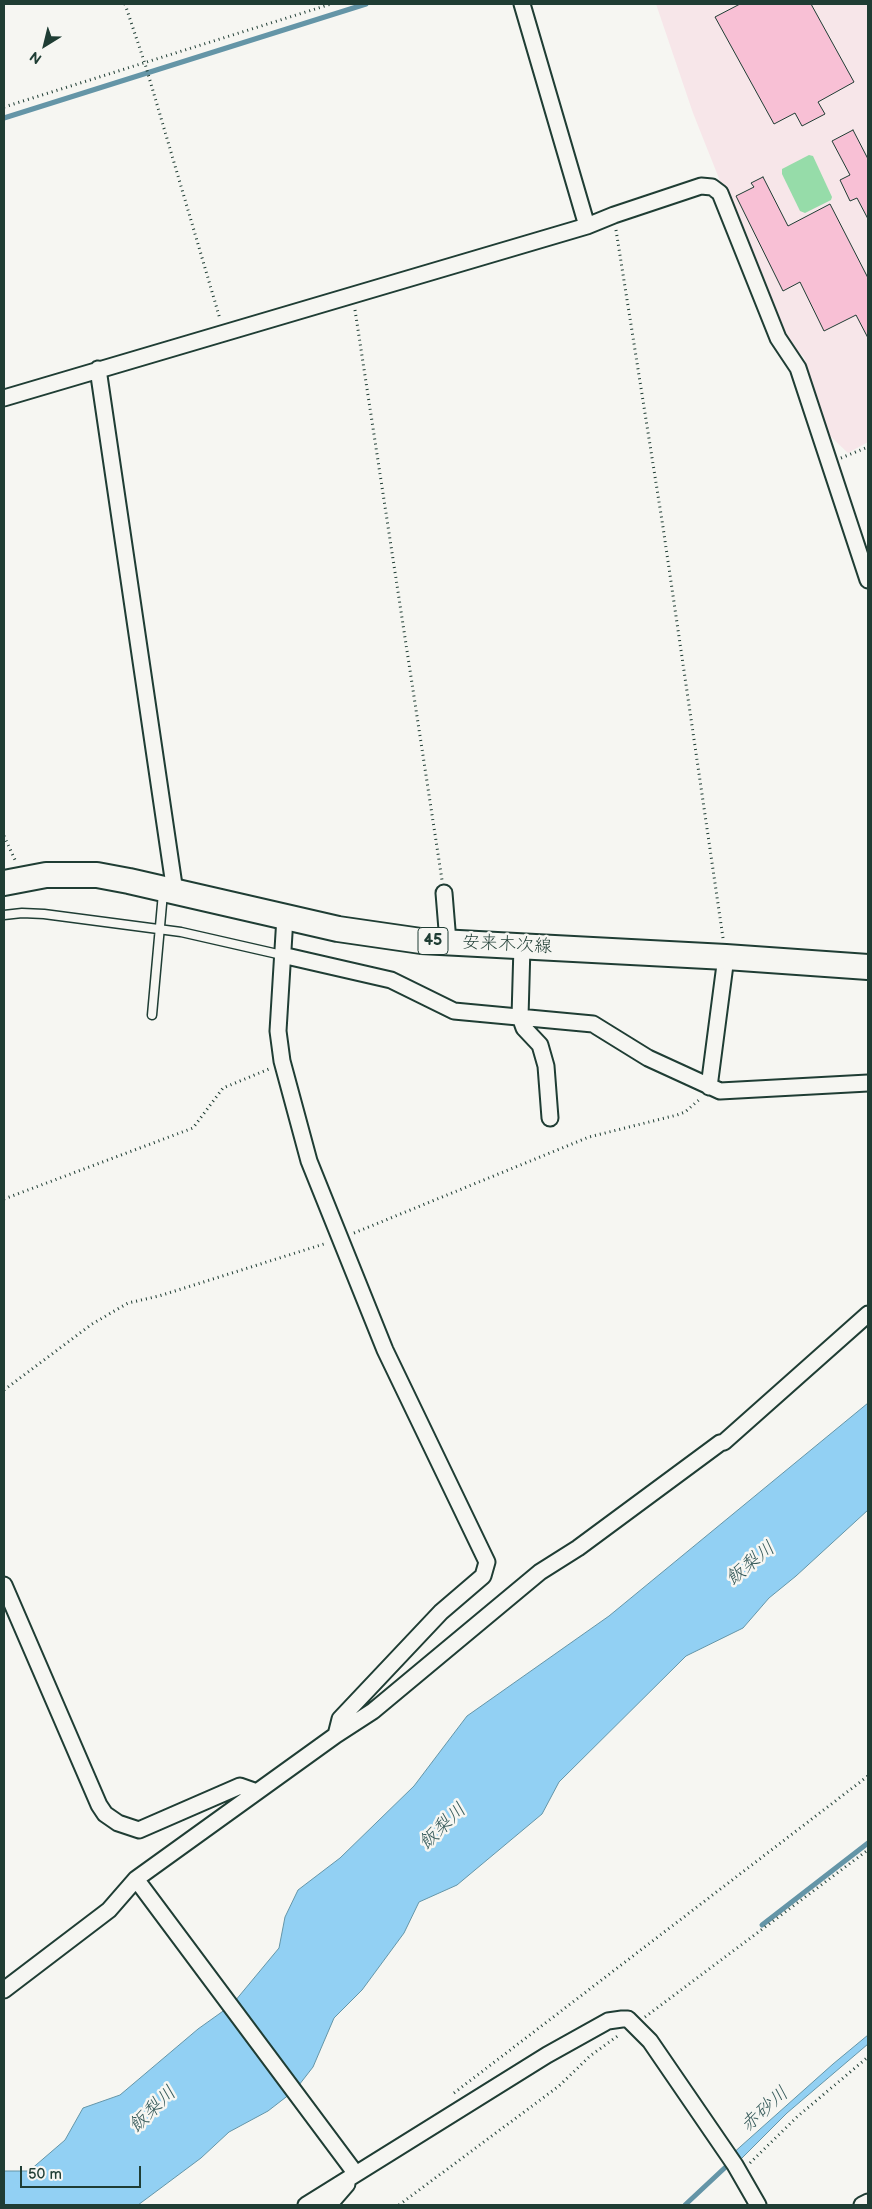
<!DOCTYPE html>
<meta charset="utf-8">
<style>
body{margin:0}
#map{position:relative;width:872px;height:2209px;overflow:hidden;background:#f6f6f2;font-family:"Balsamiq Sans",sans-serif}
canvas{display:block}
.frame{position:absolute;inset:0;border:5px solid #1f3d34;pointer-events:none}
.north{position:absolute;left:20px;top:20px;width:50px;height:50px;-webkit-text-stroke:4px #f6f6f2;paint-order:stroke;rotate:216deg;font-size:14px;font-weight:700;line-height:20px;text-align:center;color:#1f3d34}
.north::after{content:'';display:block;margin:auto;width:18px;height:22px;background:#1f3d34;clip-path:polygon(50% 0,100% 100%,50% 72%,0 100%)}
.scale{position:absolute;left:20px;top:2166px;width:121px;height:22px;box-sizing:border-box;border:2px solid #1f3d34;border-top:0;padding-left:6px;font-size:15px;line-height:18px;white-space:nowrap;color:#1f3d34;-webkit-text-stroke:4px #f6f6f2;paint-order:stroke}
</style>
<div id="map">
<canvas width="872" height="2209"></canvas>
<div class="frame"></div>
<div class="north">N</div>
<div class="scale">50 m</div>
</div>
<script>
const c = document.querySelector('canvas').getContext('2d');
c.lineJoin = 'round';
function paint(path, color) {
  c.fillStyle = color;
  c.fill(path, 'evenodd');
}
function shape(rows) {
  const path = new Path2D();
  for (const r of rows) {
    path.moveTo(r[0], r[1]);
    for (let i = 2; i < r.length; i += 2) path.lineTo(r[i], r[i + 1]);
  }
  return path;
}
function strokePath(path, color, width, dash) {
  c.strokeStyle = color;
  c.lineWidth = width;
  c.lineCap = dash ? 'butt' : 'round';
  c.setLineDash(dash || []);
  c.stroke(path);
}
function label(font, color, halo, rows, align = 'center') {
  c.font = font + ' "Balsamiq Sans","Klee One",sans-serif';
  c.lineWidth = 5;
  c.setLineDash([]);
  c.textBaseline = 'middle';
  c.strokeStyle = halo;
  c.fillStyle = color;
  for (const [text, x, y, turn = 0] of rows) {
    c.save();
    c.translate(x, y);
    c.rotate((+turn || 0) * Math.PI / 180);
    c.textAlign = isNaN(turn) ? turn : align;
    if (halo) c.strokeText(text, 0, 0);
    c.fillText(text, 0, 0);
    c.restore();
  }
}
paint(shape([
 [656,4,868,4,868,442,848,453,828,434,804,357,782,337,693,113]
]), '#f7e6e9');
paint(shape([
 [809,155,813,156,832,197,831,200,805,213,800,211,782,174,782,169]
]), '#96dca9');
const water = shape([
 [868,1403,868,1510,796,1576,769,1598,743,1628,686,1656,559,1782,542,1814,457,1885,419,1902,404,1933,362,1990,334,2018,313,2067,299,2085,235,2001,279,1948,285,1917,298,1890,340,1858,414,1786,467,1716,609,1616,868,1403],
 [226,2009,290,2094,268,2111,229,2132,201,2158,138,2205,4,2205,4,2171,29,2171,65,2140,83,2108,120,2095,198,2029,226,2009],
 [868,2035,868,2044,787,2113,737,2163,731,2155,833,2064,868,2035]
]);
paint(water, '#92d0f3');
strokePath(water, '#6495a7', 1);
strokePath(shape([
 [4,118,366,4],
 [762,1925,868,1843],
 [685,2205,731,2162]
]), '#6495a7', 5);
const building = shape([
 [740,4,811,4,854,82,818,102,825,114,802,126,795,113,774,124,715,17,740,4],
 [853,130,868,159,868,219,857,198,850,201,840,180,850,175,832,141,853,130],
 [763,177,788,226,830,204,868,278,868,338,856,315,824,331,800,282,783,291,736,196,754,187,751,183,763,177]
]);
paint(building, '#f8c0d5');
strokePath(building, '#1f3d34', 1);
const service = shape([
 [4,915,22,913,44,914,181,932,282,955],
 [152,1015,163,893]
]);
const minor = shape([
 [522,4,587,226],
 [98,369,175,892],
 [4,398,587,226,614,215,701,186,712,187,720,193,778,338,798,368,868,580],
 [444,893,448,942],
 [285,917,278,1031,282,1061,309,1161,385,1350,487,1562,483,1576,441,1612,340,1719,336,1735],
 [522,946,520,1017,524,1028,540,1045,546,1066,550,1118],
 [282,955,391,980,454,1011,593,1024,648,1058,720,1091,868,1083],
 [709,1087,726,957],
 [4,1585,99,1805,105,1814,118,1823,139,1830,240,1786,257,1792],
 [136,1879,356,2174],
 [4,1990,109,1910,136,1879,336,1735,373,1711,540,1572,578,1548,720,1443,724,1442,868,1314],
 [306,2205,547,2055,608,2021,622,2019,628,2019,650,2041,735,2165,758,2205],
 [329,2205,347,2184],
 [862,2205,868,2202]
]);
const primary = shape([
 [4,883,46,875,97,875,129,881,338,929,421,941,726,957,868,967]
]);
strokePath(service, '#1f3d34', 11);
strokePath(minor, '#1f3d34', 19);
strokePath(primary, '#1f3d34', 28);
strokePath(shape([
 [125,4,146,67,220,319],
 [4,107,331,4],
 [616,230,663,527,723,938],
 [355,310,442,880],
 [841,458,868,447],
 [4,836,16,862],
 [4,1199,193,1128,223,1088,269,1069],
 [354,1233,589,1137,677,1115,685,1112,700,1099],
 [4,1390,92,1324,128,1303,159,1296,327,1243],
 [645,2017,868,1850],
 [454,2093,868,1776],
 [750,2163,798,2116,868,2057],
 [399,2205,559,2086,590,2056,619,2035]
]), '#1f3d34', 3, [1, 4]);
strokePath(service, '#f6f6f2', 8);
strokePath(minor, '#f6f6f2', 15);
strokePath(primary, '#f6f6f2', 24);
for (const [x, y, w] of [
 [433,941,30]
]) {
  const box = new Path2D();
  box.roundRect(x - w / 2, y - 13.5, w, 27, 4);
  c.fillStyle = '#f6f6f2';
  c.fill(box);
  strokePath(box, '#1f3d34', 1);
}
label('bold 16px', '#1f3d34', null, [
 ["45",433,941]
]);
label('18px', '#1f3d34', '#f6f6f2', [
 ["安来木次線",507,945,3]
]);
label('italic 19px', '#365a5a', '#f6f6f2', [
 ["飯梨川",751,1564,-39],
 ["飯梨川",443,1827,-44],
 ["飯梨川",153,2110,-44],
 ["赤砂川",765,2110,-42]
]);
</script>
